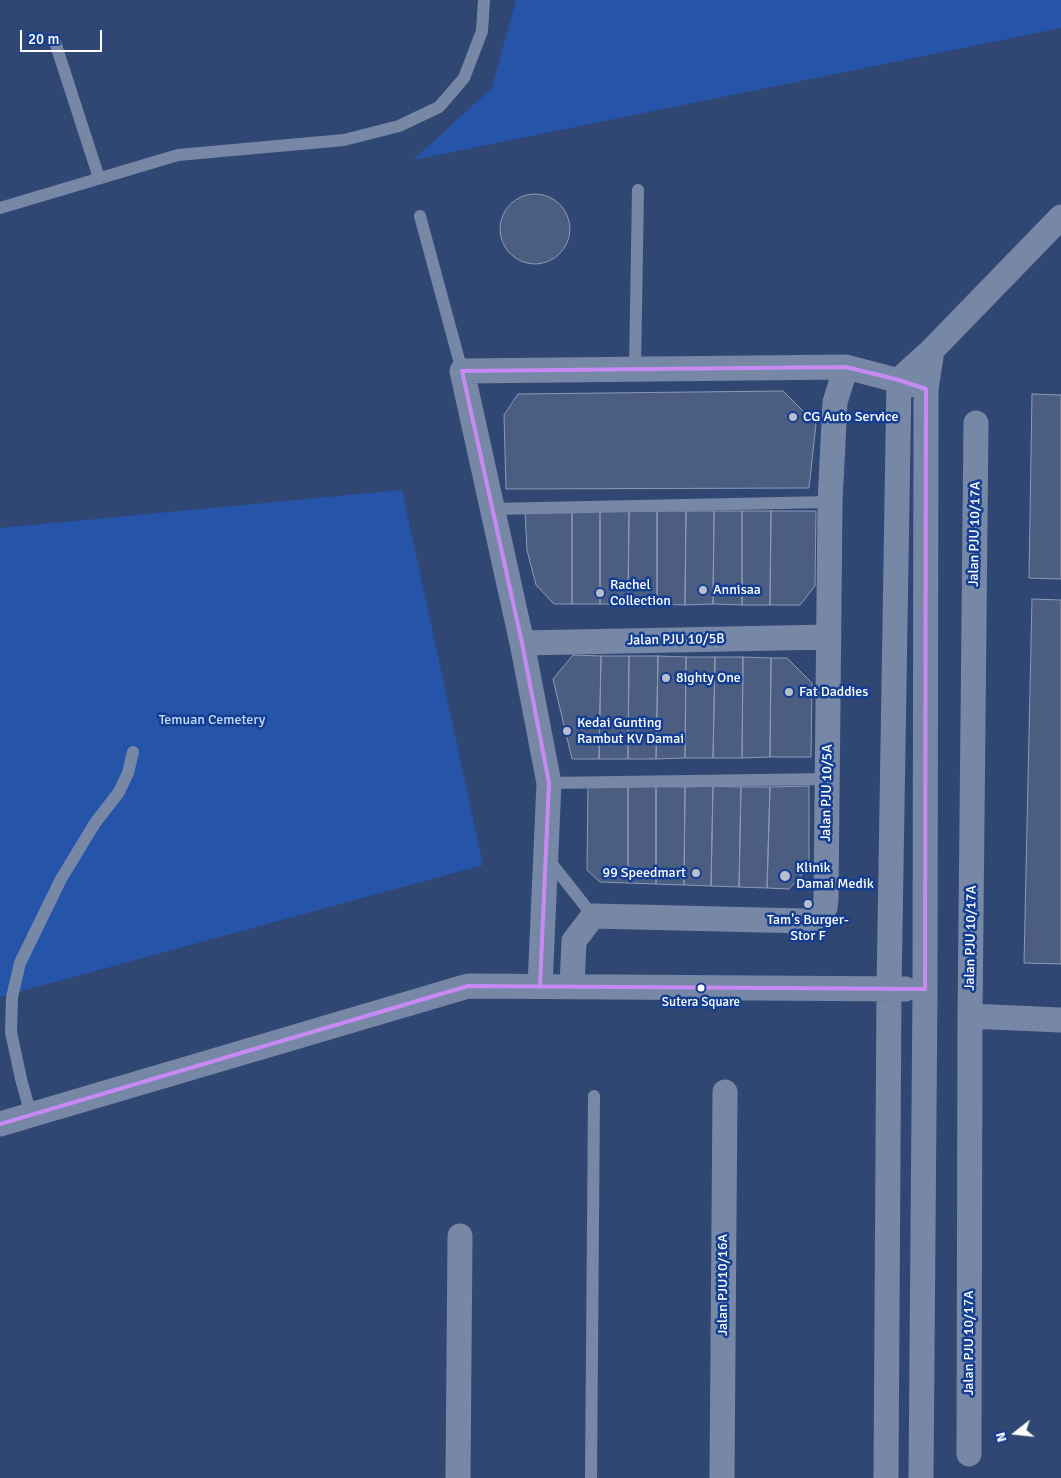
<!DOCTYPE html>
<style>
body{margin:0}
#map{position:relative;width:1061px;height:1478px;overflow:hidden;background:#304774;font-family:Signika,sans-serif}
canvas{display:block}
.north{position:absolute;left:991px;top:1408px;width:50px;height:50px;-webkit-text-stroke:4px #133e91;paint-order:stroke;rotate:254deg;font-size:14px;font-weight:700;line-height:20px;text-align:center;color:#fff}
.north::after{content:'';display:block;margin:auto;width:18px;height:22px;background:#fff;clip-path:polygon(50% 0,100% 100%,50% 72%,0 100%)}
.scale{position:absolute;left:20px;top:30px;width:82px;height:22px;box-sizing:border-box;border:2px solid #fff;border-top:0;padding-left:6px;font-size:15px;line-height:18px;white-space:nowrap;color:#fff;-webkit-text-stroke:4px #133e91;paint-order:stroke}
</style>
<div id="map">
<canvas width="1061" height="1478"></canvas>
<div class="north">N</div>
<div class="scale">20 m</div>
</div>
<script>
const c = document.querySelector('canvas').getContext('2d');
c.lineJoin = 'round';
function paint(path, color) {
  c.fillStyle = color;
  c.fill(path, 'evenodd');
}
function shape(rows) {
  const path = new Path2D();
  for (const r of rows) {
    if (r.length === 3) {
      path.moveTo(r[0] + r[2], r[1]);
      path.arc(r[0], r[1], r[2], 0, 2 * Math.PI);
      continue;
    }
    path.moveTo(r[0], r[1]);
    for (let i = 2; i < r.length; i += 2) path.lineTo(r[i], r[i + 1]);
  }
  return path;
}
function strokePath(path, color, width, dash) {
  c.strokeStyle = color;
  c.lineWidth = width;
  c.lineCap = dash ? 'butt' : 'round';
  c.setLineDash(dash || []);
  c.stroke(path);
}
function label(font, color, halo, rows, align = 'center') {
  c.font = font + ' Signika,sans-serif';
  c.lineWidth = 5;
  c.setLineDash([]);
  c.textBaseline = 'middle';
  c.strokeStyle = halo;
  c.fillStyle = color;
  for (const [text, x, y, turn = 0] of rows) {
    c.save();
    c.translate(x, y);
    c.rotate((+turn || 0) * Math.PI / 180);
    c.textAlign = isNaN(turn) ? turn : align;
    if (halo) c.strokeText(text, 0, 0);
    c.fillText(text, 0, 0);
    c.restore();
  }
}
paint(shape([
 [516,0,1061,0,1061,28,413,160,492,88],
 [402,490,483,865,0,997,0,528]
]), '#2654a8');
const building = shape([
 [535,229,35],
 [783,391,816,424,809,488,506,489,504,415,518,394,783,391],
 [1032,394,1061,395,1061,579,1029,578,1032,394],
 [572,511,572,604,554,604,536,585,527,550,525,512,572,511],
 [572,511,600,511,600,604,572,604,572,511],
 [600,511,629,511,628,604,600,604,600,511],
 [629,511,657,511,657,604,628,604,629,511],
 [657,511,686,511,685,605,657,604,657,511],
 [686,511,714,511,713,604,685,605,686,511],
 [714,511,742,511,742,605,713,604,714,511],
 [742,511,771,511,770,605,742,605,742,511],
 [771,511,816,511,815,586,800,605,770,605,771,511],
 [1032,599,1061,600,1061,964,1024,963,1032,599],
 [573,655,601,656,599,759,572,759,553,679,573,655],
 [601,656,629,656,628,759,599,759,601,656],
 [629,656,658,656,656,759,628,759,629,656],
 [658,656,686,657,685,758,656,759,658,656],
 [686,657,715,657,713,758,685,758,686,657],
 [715,657,743,657,742,758,713,758,715,657],
 [743,657,771,658,770,757,742,758,743,657],
 [771,658,787,658,812,683,811,757,770,757,771,658],
 [588,786,628,786,628,883,600,882,587,870,588,786],
 [628,786,656,786,656,884,628,883,628,786],
 [656,786,685,787,684,885,656,884,656,786],
 [713,786,741,787,739,887,711,886,713,786],
 [713,786,711,886,684,885,685,787,713,786],
 [809,786,809,867,789,889,767,888,770,787,809,786],
 [741,787,770,787,767,888,739,887,741,787]
]);
paint(building, '#4b5e82');
strokePath(building, '#8c9bb5', 1);
strokePath(shape([
 [55,42,99,178],
 [0,208,178,155,344,140,399,126,439,107,464,78,482,31,484,0],
 [420,216,462,371],
 [635,369,638,190],
 [492,509,830,502],
 [549,783,828,779],
 [548,859,593,916],
 [31,1115,21,1079,11,1032,12,997,20,963,61,879,95,823,119,792,128,773,133,752],
 [591,1478,594,1096]
]), '#7788a7', 12);
strokePath(shape([
 [522,643,829,637],
 [540,986,549,783,522,643,462,371,846,367,915,385],
 [572,986,574,941,593,916,805,921,813,919,820,915,825,908,826,900,830,502,835,402,846,367],
 [970,1016,1061,1020],
 [0,1124,468,986,905,989],
 [969,1454,970,1016,976,423],
 [458,1478,460,1236],
 [722,1478,725,1092],
 [886,1478,889,989,899,380,932,350,1061,217],
 [921,1478,925,989,926,389,932,350]
]), '#7788a7', 25);
strokePath(shape([
 [0,1124,468,986,925,989,926,389,899,380,846,367,462,371,522,643,549,783,540,986]
]), '#c78af5', 4);
for (const [x, y, r, color] of [
 [793,417,5,"#b7bfce"],
 [703,590,5,"#b7bfce"],
 [600,593,5,"#b7bfce"],
 [666,678,5,"#b7bfce"],
 [789,692,5,"#b7bfce"],
 [567,731,5,"#b7bfce"],
 [696,873,5,"#b7bfce"],
 [785,876,6,"#b7bfce"],
 [808,904,5,"#b7bfce"],
 [701,988,4.5,"#fff"]
]) {
  const dot = new Path2D();
  dot.arc(x, y, r, 0, 2 * Math.PI);
  c.fillStyle = color;
  c.fill(dot);
  strokePath(dot, '#133e91', 2);
}
label('13px', '#fff', '#133e91', [
 ["Sutera Square",701,1003]
]);
label('14px', '#fff', '#133e91', [
 ["CG Auto Service",803,417],
 ["Rachel",610,585],
 ["Collection",610,601],
 ["Annisaa",713,590],
 ["8ighty One",676,678],
 ["Fat Daddies",799,692],
 ["Kedai Gunting",577,723],
 ["Rambut KV Damai",577,739],
 ["Klinik",796,868],
 ["Damai Medik",796,884],
 ["99 Speedmart",686,873,"right"],
 ["Tam's Burger-",808,920,"center"],
 ["Stor F",808,936,"center"]
], 'left');
label('14px', '#fff', '#133e91', [
 ["Jalan PJU 10/17A",975,534,-89],
 ["Jalan PJU 10/5B",676,640,-1],
 ["Jalan PJU 10/5A",827,793,-89],
 ["Jalan PJU 10/17A",971,938,-89],
 ["Jalan PJU10/16A",723,1285,-90],
 ["Jalan PJU 10/17A",969,1343,-90]
]);
label('14px', '#c6dafc', '#133e91', [
 ["Temuan Cemetery",212,720]
]);
</script>
